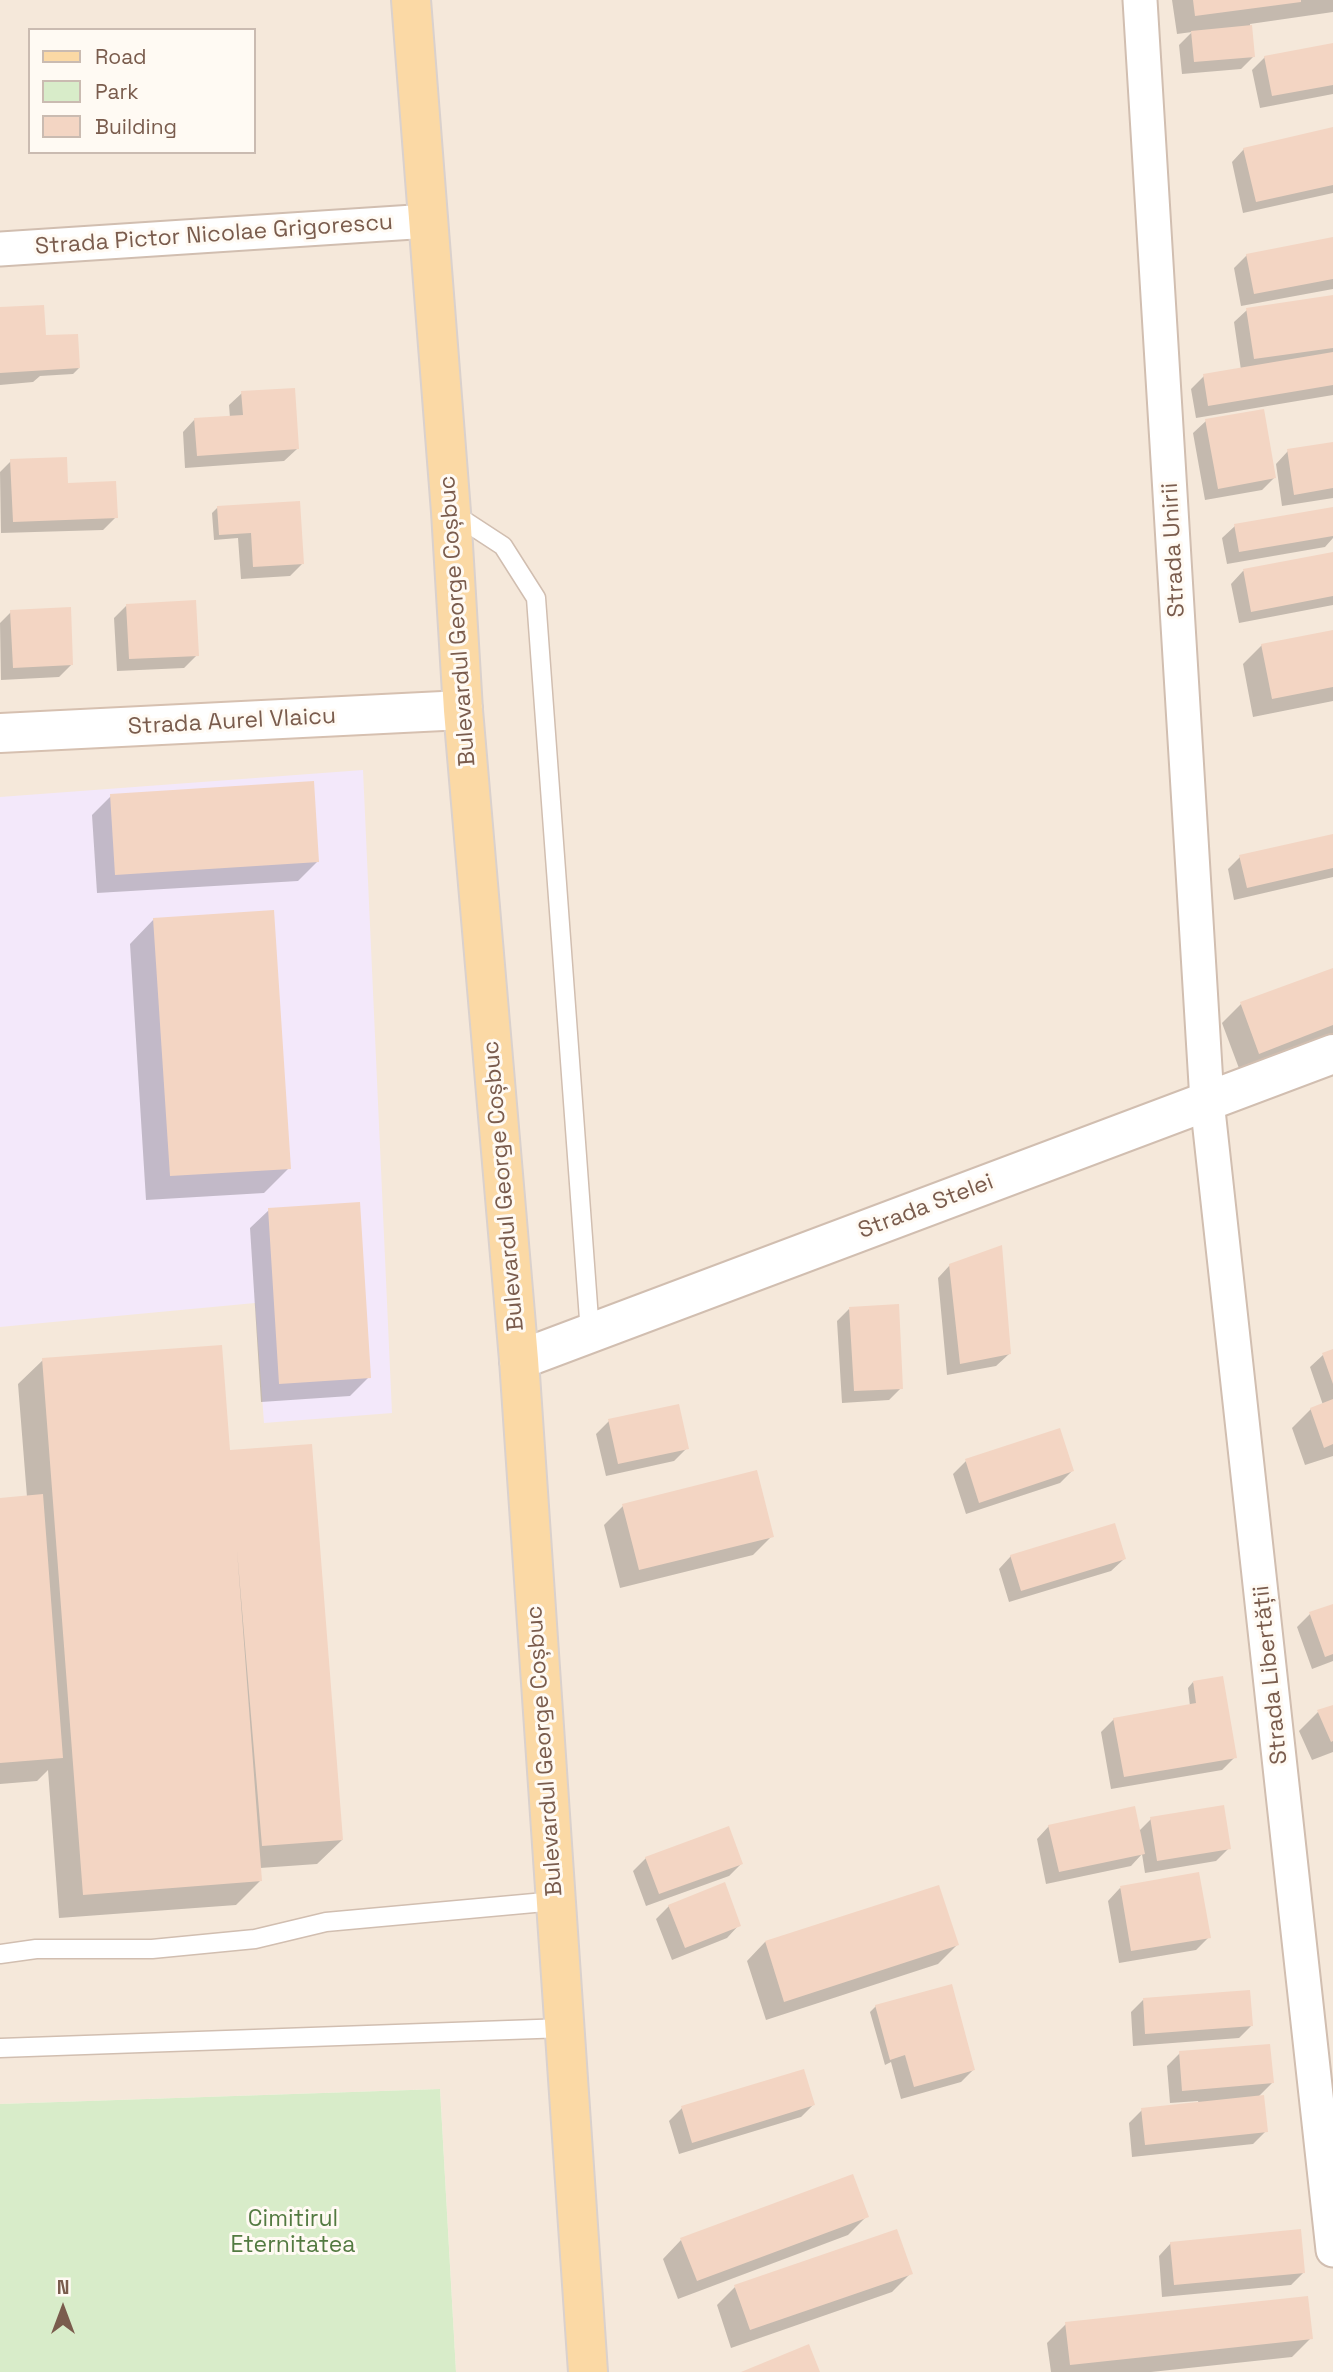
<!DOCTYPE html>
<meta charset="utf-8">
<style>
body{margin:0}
#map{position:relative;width:1333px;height:2372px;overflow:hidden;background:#fdf6ec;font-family:"Space Grotesk",sans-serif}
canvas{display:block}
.legend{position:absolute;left:28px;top:28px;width:228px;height:126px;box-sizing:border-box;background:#fffaf3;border:2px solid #cabbb1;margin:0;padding:9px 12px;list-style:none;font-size:21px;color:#7a5c4d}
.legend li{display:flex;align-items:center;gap:14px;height:35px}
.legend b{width:35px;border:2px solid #cabbb1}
.north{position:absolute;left:28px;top:2274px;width:70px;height:70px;-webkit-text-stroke:5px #fffaf3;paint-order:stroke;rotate:0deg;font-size:19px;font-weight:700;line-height:28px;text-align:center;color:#7a5c4d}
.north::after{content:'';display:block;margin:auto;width:24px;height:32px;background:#7a5c4d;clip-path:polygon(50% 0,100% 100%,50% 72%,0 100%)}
</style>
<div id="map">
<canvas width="1333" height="2372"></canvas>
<ul class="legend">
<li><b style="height:9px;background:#fbd9a5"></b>Road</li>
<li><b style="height:19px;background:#d8ecc9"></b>Park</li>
<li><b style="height:19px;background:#f3d5c3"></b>Building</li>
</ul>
<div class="north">N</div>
</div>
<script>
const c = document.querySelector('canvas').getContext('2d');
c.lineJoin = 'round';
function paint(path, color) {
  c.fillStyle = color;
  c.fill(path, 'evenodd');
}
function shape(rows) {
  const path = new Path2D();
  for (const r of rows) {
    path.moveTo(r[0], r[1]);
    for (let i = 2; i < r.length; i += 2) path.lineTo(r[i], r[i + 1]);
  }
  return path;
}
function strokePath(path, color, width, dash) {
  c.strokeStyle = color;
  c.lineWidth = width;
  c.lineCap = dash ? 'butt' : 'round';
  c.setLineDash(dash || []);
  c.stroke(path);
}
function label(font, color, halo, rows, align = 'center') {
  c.font = font + ' "Space Grotesk",sans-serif';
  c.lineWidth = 6;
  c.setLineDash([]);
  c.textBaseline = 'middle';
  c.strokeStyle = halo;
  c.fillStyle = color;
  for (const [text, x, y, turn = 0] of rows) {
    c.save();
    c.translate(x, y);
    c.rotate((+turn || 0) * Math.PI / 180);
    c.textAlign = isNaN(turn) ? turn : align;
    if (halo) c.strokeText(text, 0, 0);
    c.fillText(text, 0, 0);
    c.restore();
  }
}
paint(shape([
 [0,0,1333,0,1333,2372,456,2372,440,2089,0,2104],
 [30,30,254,30,254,152,30,152]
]), '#f5e8da');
paint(shape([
 [363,770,392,1413,264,1423,255,1303,0,1327,0,797]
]), '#f3e8fa');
paint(shape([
 [440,2089,456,2372,0,2372,0,2104]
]), '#d8ecc9');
paint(shape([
 [1172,0,1333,0,1333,12,1250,24,1253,57,1241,69,1182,74,1179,45,1192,32,1177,34],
 [1333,45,1333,94,1260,108,1252,70,1265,57],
 [1333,129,1333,193,1243,213,1232,162,1244,149],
 [1333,239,1333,289,1241,306,1234,268,1247,255],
 [1333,297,1333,395,1196,418,1191,389,1204,376,1241,370,1234,322,1247,310],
 [0,309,79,368,73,374,40,376,33,382,0,385],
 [242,393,297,449,284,461,185,468,183,432,195,419,230,418,229,405],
 [1206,421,1275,477,1262,490,1205,500,1193,433],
 [1333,444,1333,498,1282,506,1276,464,1288,451],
 [11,461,67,485,116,517,103,530,1,533,0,472],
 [218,507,302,564,290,576,241,579,238,538,214,540,212,513],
 [1333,509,1333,538,1325,547,1227,564,1222,538,1235,526],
 [1333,554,1333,605,1239,623,1231,584,1243,571],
 [127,605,197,655,184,668,117,671,114,618],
 [11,612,72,664,59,677,1,680,0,623],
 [1333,632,1333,701,1253,717,1243,664,1262,645],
 [111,796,317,862,298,881,97,893,92,815],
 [1333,835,1333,877,1234,900,1228,869,1240,857],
 [154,919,289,1168,264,1193,146,1200,130,944],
 [1333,970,1333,1035,1240,1071,1222,1023,1241,1004],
 [269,1210,369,1377,350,1396,261,1402,250,1228],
 [950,1265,1009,1354,996,1366,947,1375,938,1278],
 [849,1309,901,1388,889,1400,842,1403,837,1321],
 [1333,1351,1333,1456,1305,1465,1292,1428,1311,1409,1323,1405,1310,1367,1323,1355],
 [43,1360,228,1452,342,1840,317,1864,260,1868,261,1880,236,1905,59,1918,48,1770,37,1781,0,1784,0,1499,27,1497,18,1384],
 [609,1421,687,1448,674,1461,606,1476,596,1434],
 [966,1461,1072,1471,1060,1483,966,1514,953,1474],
 [623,1506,772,1536,753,1555,620,1588,604,1525],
 [1011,1556,1124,1559,1111,1571,1009,1602,999,1569],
 [1333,1606,1333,1661,1312,1669,1297,1627,1310,1614],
 [1193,1682,1235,1757,1222,1770,1111,1789,1101,1732,1114,1719,1190,1706,1188,1688],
 [1333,1707,1333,1752,1312,1760,1299,1731,1318,1712],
 [1151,1819,1229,1848,1216,1861,1145,1873,1142,1854,1131,1866,1046,1884,1037,1839,1049,1826,1139,1831],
 [646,1858,741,1864,729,1876,646,1906,633,1871],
 [1120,1888,1209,1937,1196,1950,1119,1963,1108,1901],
 [669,1906,739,1925,727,1938,672,1960,656,1919],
 [765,1942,957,1945,938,1964,766,2020,747,1961],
 [1143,2000,1251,2026,1239,2038,1133,2046,1131,2012],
 [876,2006,973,2070,961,2082,901,2099,891,2062,885,2065,870,2012],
 [1180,2053,1272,2083,1257,2098,1266,2131,1253,2144,1132,2157,1129,2123,1142,2110,1199,2104,1198,2101,1170,2103,1167,2066],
 [813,2105,801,2117,679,2154,669,2121,682,2108],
 [867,2216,848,2235,678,2299,663,2259,681,2240],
 [1171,2243,1304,2272,1291,2285,1162,2297,1159,2256],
 [911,2273,892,2292,731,2348,717,2305,735,2287],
 [1066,2324,1311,2338,1292,2357,1151,2372,1051,2372,1047,2343]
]), '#0003');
paint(shape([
 [1193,0,1301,0,1301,2,1195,16],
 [1252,25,1255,57,1194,62,1191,31],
 [1333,43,1333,85,1272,96,1264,56],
 [1333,127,1333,185,1256,202,1243,148],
 [1333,237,1333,279,1254,294,1246,254],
 [1333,295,1333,348,1254,359,1246,308],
 [44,305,46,335,78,334,80,368,0,373,0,307],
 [1333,352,1333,385,1208,406,1203,374],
 [295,388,299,449,197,456,194,418,243,415,241,391],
 [1264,409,1276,478,1218,489,1205,419],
 [1333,442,1333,488,1294,495,1287,449],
 [67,457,68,483,116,481,118,518,13,522,10,459],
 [300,501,304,564,253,567,251,533,219,535,217,506],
 [1333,507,1333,536,1239,552,1234,524],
 [1333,552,1333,596,1251,612,1243,569],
 [196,600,199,656,129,659,126,604],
 [71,607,73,665,13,668,10,610],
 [1333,630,1333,687,1272,699,1261,644],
 [314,781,319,862,115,875,110,794],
 [1333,834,1333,868,1247,888,1239,855],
 [274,910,291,1169,170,1176,153,918],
 [1333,968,1333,1025,1259,1054,1240,1002],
 [360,1202,371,1378,279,1384,268,1208],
 [1002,1245,1011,1354,960,1364,949,1264],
 [899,1304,903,1389,854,1391,849,1307],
 [222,1345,230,1450,312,1444,343,1840,262,1846,237,1550,262,1881,83,1895,42,1358],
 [1333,1349,1333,1384,1322,1353],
 [1333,1399,1333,1444,1324,1448,1310,1408],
 [679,1404,689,1449,618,1464,608,1419],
 [1060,1428,1074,1471,979,1503,965,1459],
 [757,1470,774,1537,639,1570,622,1504],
 [43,1494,63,1758,0,1763,0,1498],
 [1115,1523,1126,1559,1021,1591,1010,1555],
 [1333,1604,1333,1654,1325,1657,1309,1612],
 [1223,1676,1237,1758,1124,1777,1113,1718,1196,1703,1193,1681],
 [1333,1705,1333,1741,1331,1742,1317,1710],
 [1224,1805,1231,1849,1157,1861,1150,1817],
 [1135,1806,1145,1854,1059,1872,1048,1825],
 [729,1826,743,1864,659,1894,645,1857],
 [1199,1872,1211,1938,1131,1951,1120,1886],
 [725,1882,741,1926,685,1948,668,1905],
 [939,1885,959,1945,784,2002,765,1941],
 [952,1984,975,2070,914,2087,905,2055,890,2060,875,2005],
 [1250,1990,1253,2026,1145,2034,1143,1998],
 [1270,2044,1274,2083,1182,2091,1179,2051],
 [804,2069,815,2105,692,2143,681,2106],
 [1264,2095,1268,2132,1145,2145,1141,2108],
 [853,2174,869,2217,697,2281,680,2238],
 [897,2229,913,2274,750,2330,734,2285],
 [1301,2229,1305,2273,1174,2285,1170,2242],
 [1308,2296,1313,2339,1070,2365,1065,2322],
 [809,2344,820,2372,741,2372]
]), '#f3d5c3');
const service = shape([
 [451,512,503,546,536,598,590,1333],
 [0,1954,36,1949,152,1949,255,1939,326,1922,556,1901],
 [0,2048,565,2028]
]);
const minor = shape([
 [1140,0,1207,1101,1333,2250],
 [0,249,429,221]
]);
const tertiary = shape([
 [519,1360,1333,1054]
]);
const secondary = shape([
 [0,733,463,710]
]);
const primary = shape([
 [411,0,451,512,463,710,519,1360,588,2372]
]);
strokePath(service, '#d1beb0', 21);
strokePath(minor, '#d1beb0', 37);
strokePath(tertiary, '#d1beb0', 42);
strokePath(secondary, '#d6c0b0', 42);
strokePath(primary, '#dad1cd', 42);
strokePath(service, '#fff', 18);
strokePath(minor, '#fff', 33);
strokePath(tertiary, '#fff', 38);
strokePath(secondary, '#fff', 38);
strokePath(primary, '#fbd9a5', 38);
label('23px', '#7a5c4d', '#fffaf3', [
 ["Strada Pictor Nicolae Grigorescu",214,235,-4],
 ["Strada Unirii",1174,550,-93],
 ["Bulevardul George Coșbuc",458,621,-94],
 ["Strada Aurel Vlaicu",232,722,-3],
 ["Bulevardul George Coșbuc",504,1186,-95],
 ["Strada Stelei",926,1207,-21],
 ["Strada Libertății",1271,1675,-96],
 ["Bulevardul George Coșbuc",545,1751,-94]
]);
label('23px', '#537a41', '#fffaf3', [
 ["Cimitirul",293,2220],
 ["Eternitatea",293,2246]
]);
</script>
